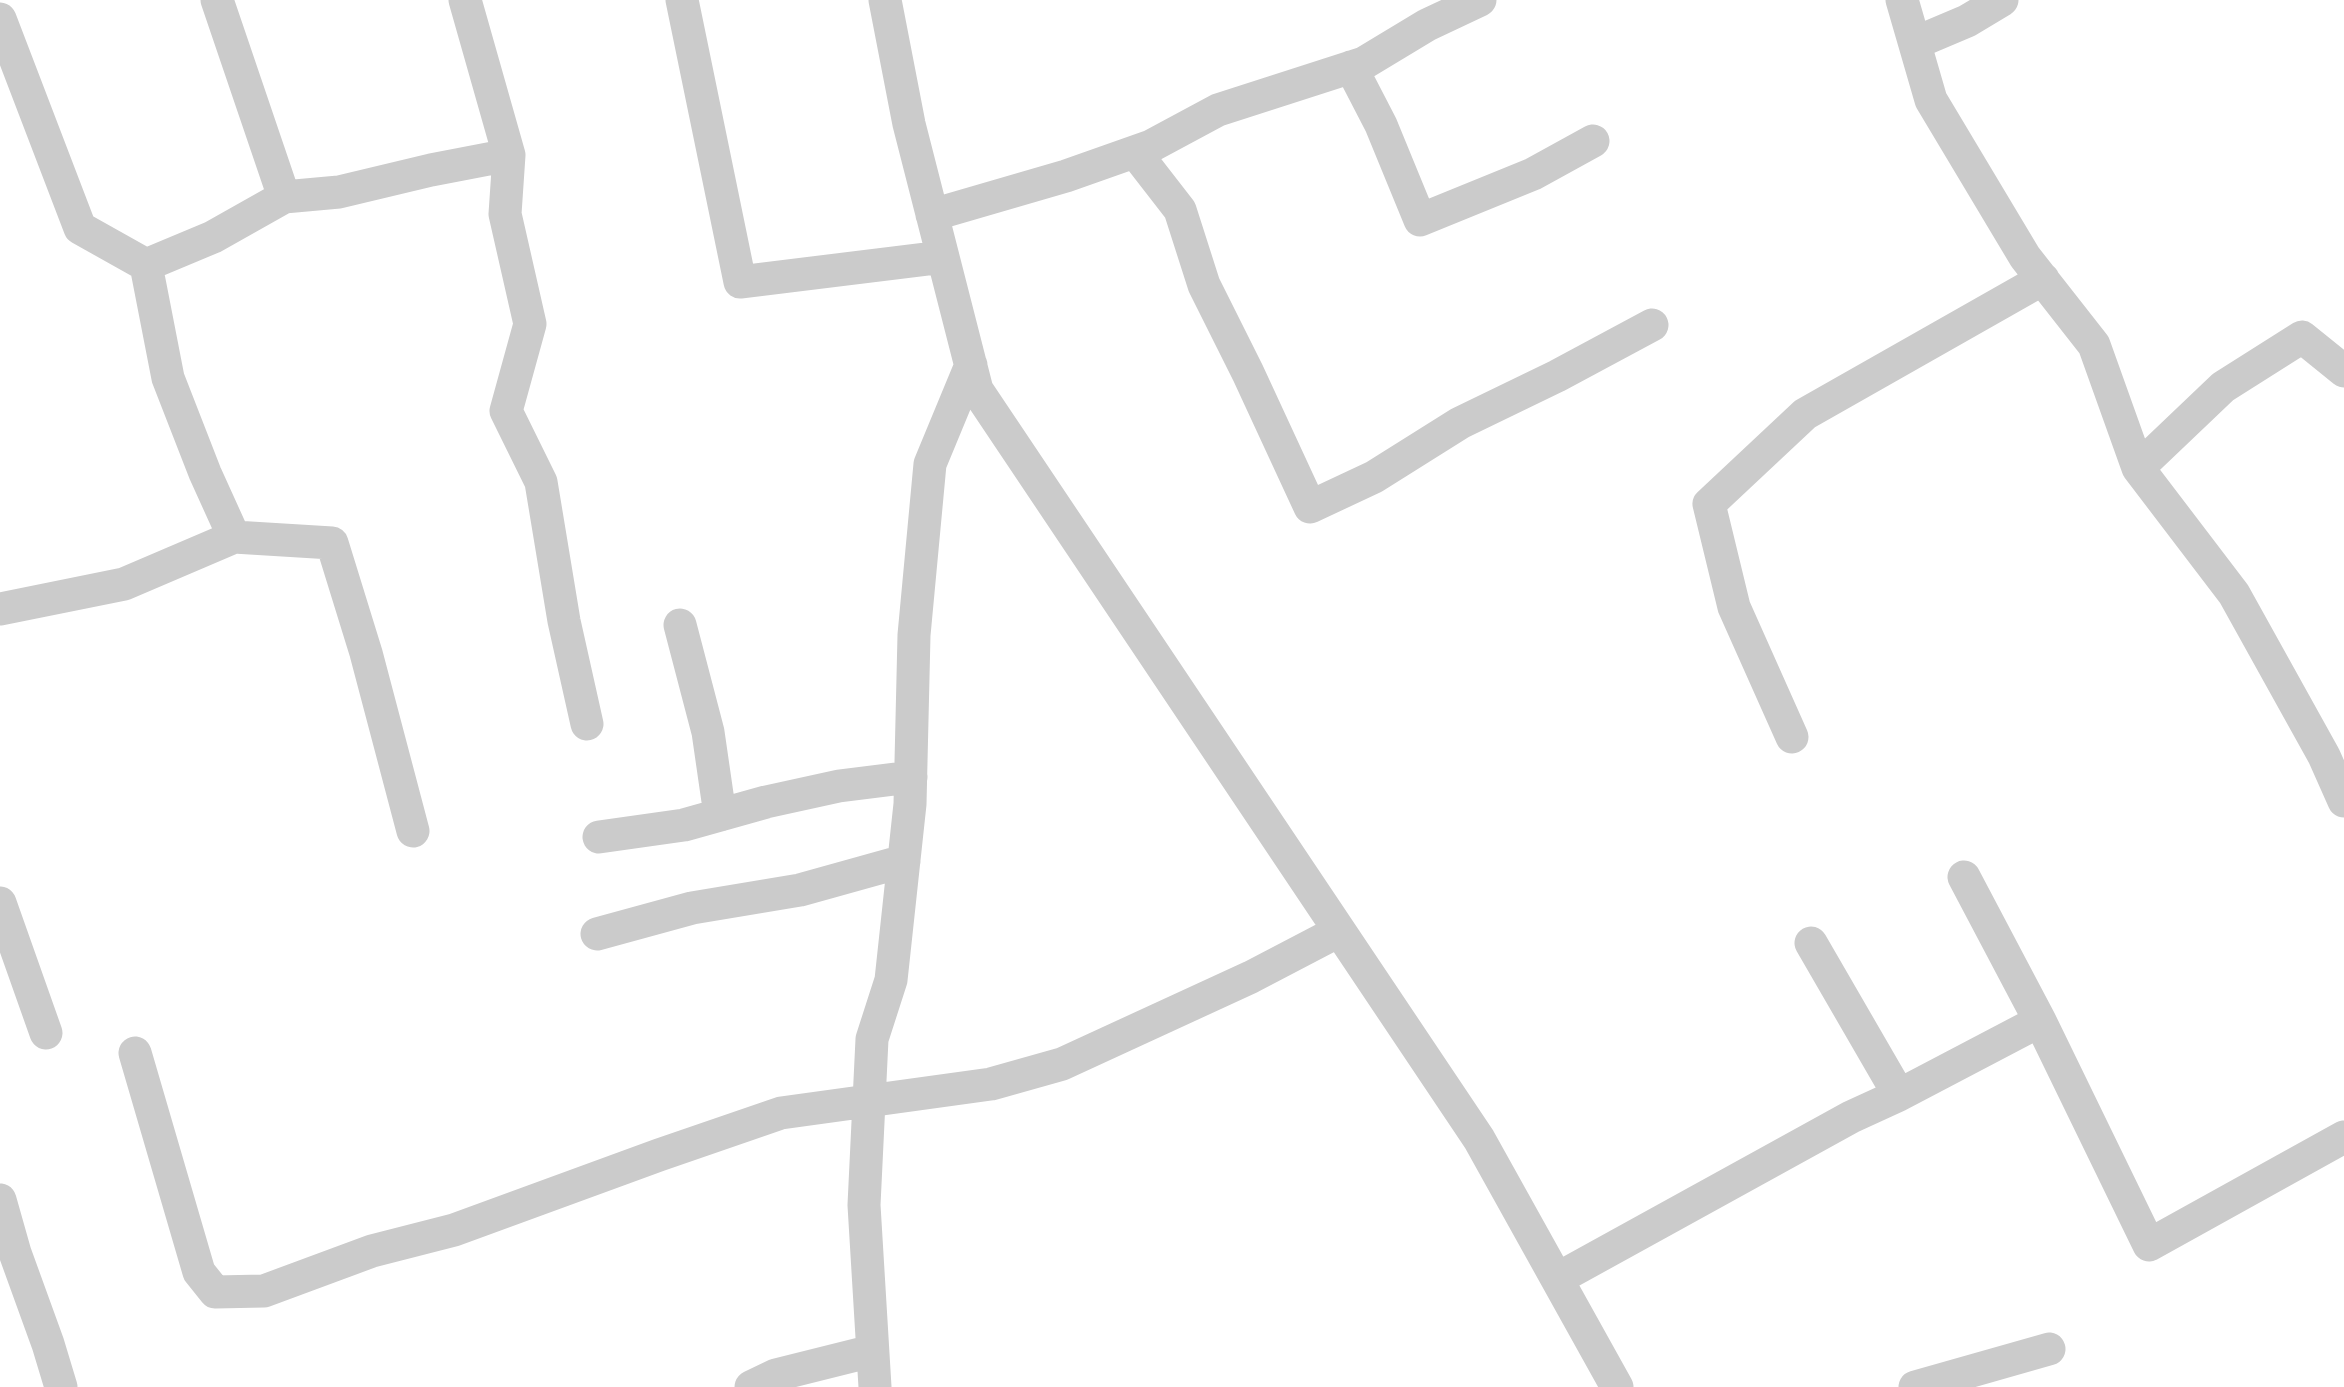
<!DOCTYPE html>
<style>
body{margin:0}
canvas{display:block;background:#fff}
</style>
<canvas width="2344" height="1387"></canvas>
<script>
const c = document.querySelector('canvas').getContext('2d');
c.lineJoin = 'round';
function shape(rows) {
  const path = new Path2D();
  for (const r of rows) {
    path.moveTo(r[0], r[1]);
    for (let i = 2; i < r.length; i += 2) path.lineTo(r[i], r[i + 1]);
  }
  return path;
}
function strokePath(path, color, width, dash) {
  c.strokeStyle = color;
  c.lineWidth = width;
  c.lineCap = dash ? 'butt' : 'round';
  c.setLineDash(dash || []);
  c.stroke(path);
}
strokePath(shape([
 [217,0,284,197],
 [465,0,509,155,505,214,530,324,506,411,541,482,564,621,587,724],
 [682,0,740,282,943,257],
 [885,0,909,124,977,390,1479,1139,1617,1387],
 [1902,0,1931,100,2025,257,2094,345,2138,468,2223,387,2302,337,2344,371],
 [0,19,80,228,146,265],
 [1915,43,1967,21,2002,0],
 [1351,67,1381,125,1420,220,1533,174,1593,141],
 [1135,152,1180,210,1204,285,1248,373,1310,507,1374,477,1460,423,1557,376,1652,325],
 [932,215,1066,176,1151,146,1218,110,1364,63,1427,25,1480,0],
 [2138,468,2234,594,2324,756,2344,801],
 [234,537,332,543,366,653,413,831],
 [0,609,124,584,234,537,205,473,168,378,146,265,213,237,284,197,339,192,431,170,509,155],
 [680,625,708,732,720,815],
 [1792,737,1734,607,1709,504,1805,414,2043,279],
 [599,837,684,825,766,802,839,786,911,777],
 [1964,877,2040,1021,2149,1245,2344,1137],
 [0,903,46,1033],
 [597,934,692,908,800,890,904,861],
 [1811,943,1899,1095],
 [135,1053,199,1272,215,1292,264,1291,372,1251,454,1230,659,1155,781,1113,991,1084,1062,1064,1251,977,1339,931],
 [0,1200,15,1253,48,1344,61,1387],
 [1557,1279,1851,1117,1899,1095,2040,1021],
 [751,1387,776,1375,872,1351],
 [875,1387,864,1205,872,1039,891,980,910,804,914,635,930,464,971,365],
 [1915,1387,2049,1349]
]), '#cbcbcb', 33);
</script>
